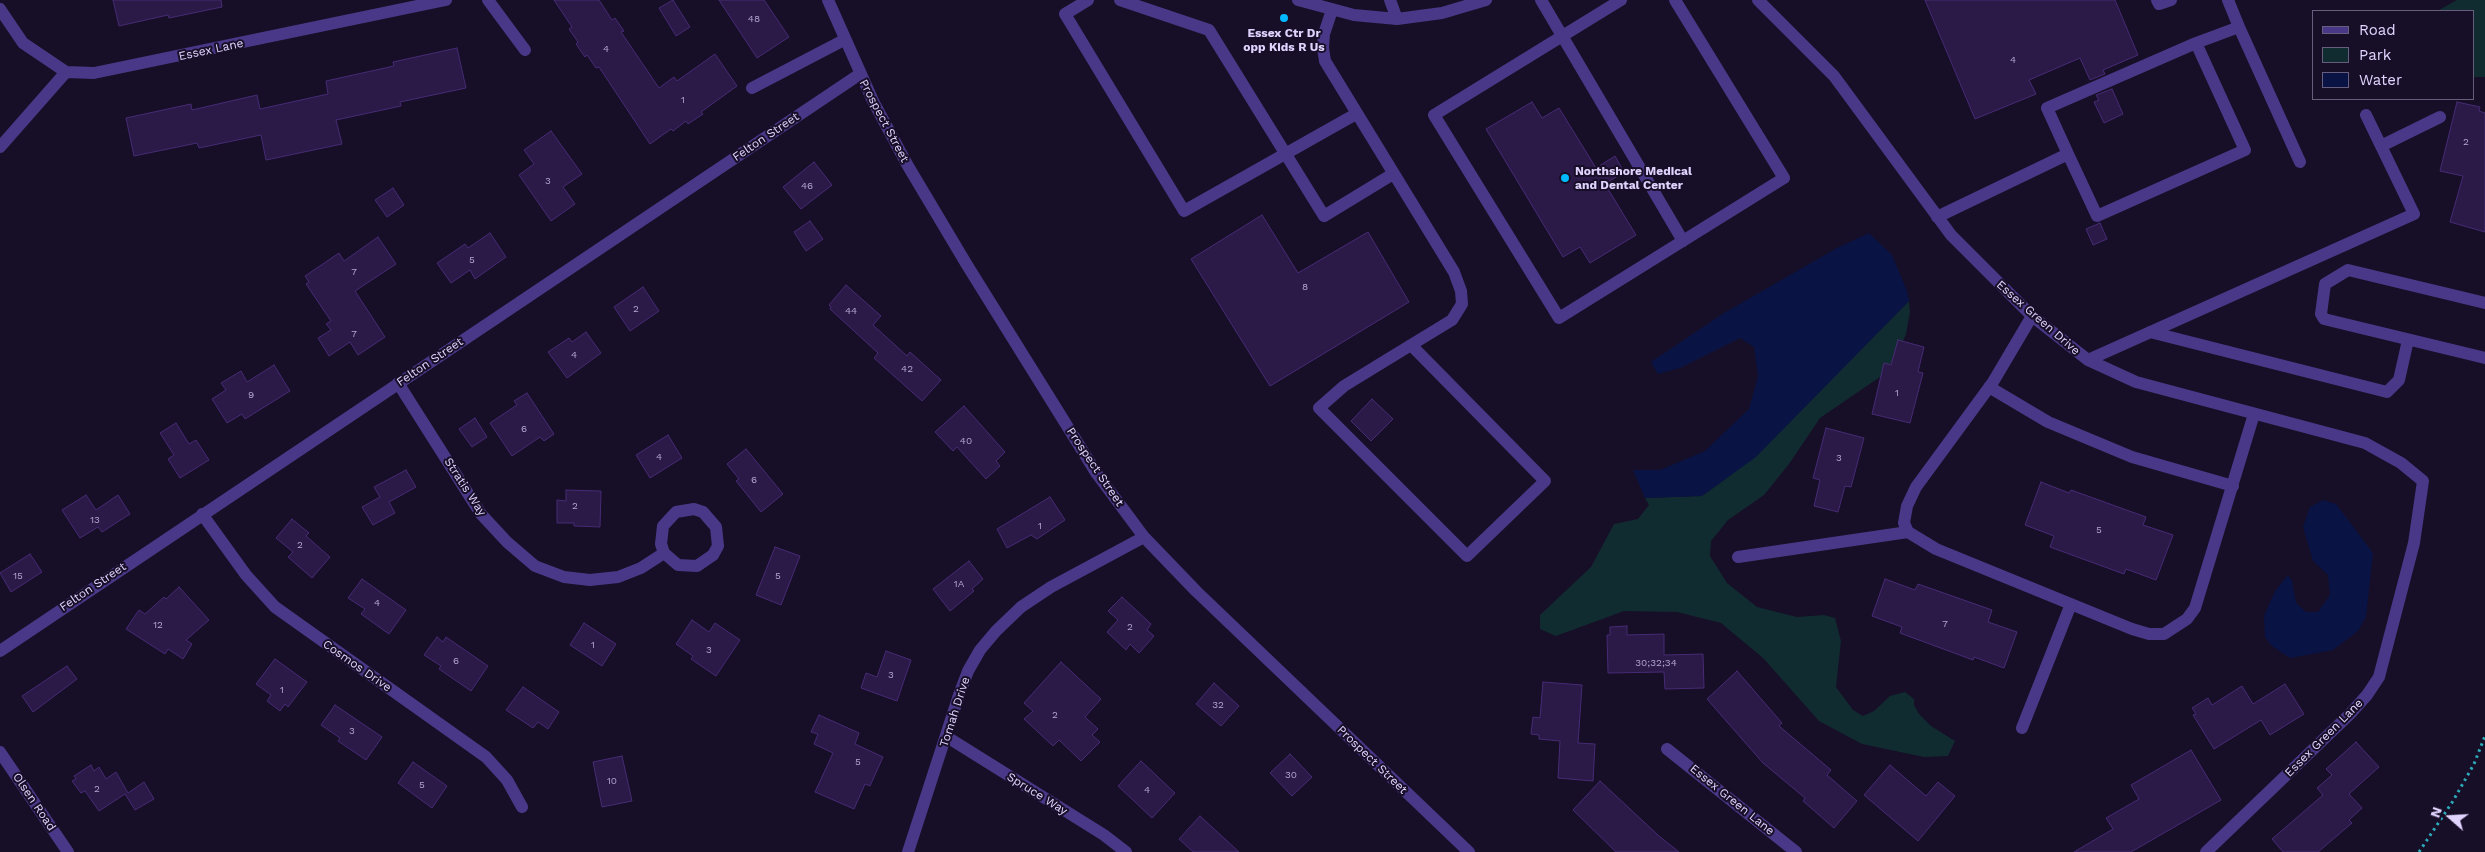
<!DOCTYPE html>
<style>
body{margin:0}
#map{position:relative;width:2485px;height:852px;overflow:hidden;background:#170e27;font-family:"Work Sans",sans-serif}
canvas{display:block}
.legend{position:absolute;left:2312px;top:10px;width:162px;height:90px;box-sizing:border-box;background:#170e27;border:1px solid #675d7d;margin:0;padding:6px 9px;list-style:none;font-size:15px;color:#e0d4ff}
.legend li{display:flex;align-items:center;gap:10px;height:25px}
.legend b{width:25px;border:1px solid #675d7d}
.north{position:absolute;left:2425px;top:792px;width:50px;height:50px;-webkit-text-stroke:4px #170e27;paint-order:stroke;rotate:289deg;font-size:14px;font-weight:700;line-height:20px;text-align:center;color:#e0d4ff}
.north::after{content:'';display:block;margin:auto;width:18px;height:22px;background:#e0d4ff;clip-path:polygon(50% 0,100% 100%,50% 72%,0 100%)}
</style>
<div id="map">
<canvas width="2485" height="852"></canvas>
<ul class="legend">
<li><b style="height:6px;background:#493887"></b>Road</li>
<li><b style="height:14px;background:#112c31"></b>Park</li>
<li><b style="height:14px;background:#091445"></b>Water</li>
</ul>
<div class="north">N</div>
</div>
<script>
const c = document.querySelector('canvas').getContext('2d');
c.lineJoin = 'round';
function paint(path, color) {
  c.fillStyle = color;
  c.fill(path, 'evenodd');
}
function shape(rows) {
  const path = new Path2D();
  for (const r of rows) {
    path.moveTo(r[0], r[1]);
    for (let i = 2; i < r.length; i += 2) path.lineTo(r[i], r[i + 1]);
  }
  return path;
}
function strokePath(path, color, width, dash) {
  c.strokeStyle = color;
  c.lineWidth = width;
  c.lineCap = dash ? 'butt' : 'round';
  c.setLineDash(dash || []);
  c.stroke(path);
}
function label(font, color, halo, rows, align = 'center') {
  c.font = font + ' "Work Sans",sans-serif';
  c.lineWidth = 4;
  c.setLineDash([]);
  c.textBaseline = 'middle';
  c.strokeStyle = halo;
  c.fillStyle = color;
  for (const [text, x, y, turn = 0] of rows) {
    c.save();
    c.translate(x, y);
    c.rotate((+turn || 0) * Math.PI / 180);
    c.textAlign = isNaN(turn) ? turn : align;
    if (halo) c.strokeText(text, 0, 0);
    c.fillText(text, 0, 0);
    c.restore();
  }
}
paint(shape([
 [2457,0,2485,0,2485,77,2474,77,2474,11,2437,11],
 [1909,301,1910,312,1906,334,1897,355,1880,377,1820,418,1789,464,1764,495,1728,520,1711,541,1710,556,1727,583,1757,607,1797,617,1824,615,1835,618,1841,641,1836,687,1853,710,1863,716,1874,711,1890,696,1905,692,1914,699,1914,705,1919,714,1931,726,1955,741,1948,756,1924,757,1862,744,1819,721,1763,658,1721,623,1677,612,1624,611,1556,636,1540,629,1540,615,1591,567,1614,524,1638,519,1649,505,1645,498,1702,496,1755,457]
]), '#112c31');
paint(shape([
 [1869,233,1892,255,1907,291,1909,301,1756,457,1702,496,1645,498,1633,470,1660,470,1705,451,1749,409,1758,376,1754,347,1740,338,1680,368,1658,374,1651,362,1724,313,1837,248],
 [2323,500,2336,504,2373,553,2366,617,2358,631,2333,650,2290,658,2272,646,2265,637,2264,616,2275,591,2288,575,2292,581,2296,603,2306,612,2318,612,2330,595,2328,575,2313,561,2303,527,2310,507]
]), '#091445');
const building = shape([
 [113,0,221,0,222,7,169,18,168,15,119,26,113,0],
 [554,0,599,0,612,20,615,18,624,31,621,32,659,88,674,77,677,81,715,54,737,86,701,112,703,114,688,124,686,121,673,131,671,129,650,144,599,67,596,68,587,55,585,57,576,44,578,42,569,29,572,27,554,0],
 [673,0,690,27,676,36,659,8,673,0],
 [719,0,764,0,789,37,757,58,719,0],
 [1925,0,2115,0,2138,55,2103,70,2105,74,2090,80,2080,58,2029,80,2036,94,1975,119,1925,0],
 [457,48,466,88,400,102,401,106,336,120,342,144,266,160,261,135,199,148,197,143,134,156,126,118,191,104,192,110,257,95,260,109,328,94,326,81,394,66,393,62,457,48],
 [2112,89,2123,114,2104,123,2094,102,2099,100,2096,95,2112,89],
 [1532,102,1542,118,1559,108,1596,168,1615,156,1624,172,1605,184,1636,235,1590,263,1580,247,1563,257,1486,129,1532,102],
 [2457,102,2480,107,2479,111,2485,113,2485,232,2450,222,2463,176,2440,171,2457,102],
 [551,131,582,174,563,187,575,204,551,221,519,175,534,164,524,150,551,131],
 [814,162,832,185,801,209,783,187,814,162],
 [393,188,404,205,387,217,375,200,393,188],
 [1262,215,1298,273,1368,232,1409,302,1270,386,1191,259,1262,215],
 [810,221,823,239,806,251,794,232,810,221],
 [2100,223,2107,239,2093,245,2086,229,2100,223],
 [490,233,506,257,475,279,470,270,451,283,437,263,465,244,468,248,490,233],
 [378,237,396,264,355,291,385,337,358,355,350,342,329,356,318,338,331,330,326,324,331,321,306,284,309,282,305,276,339,253,344,261,378,237],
 [846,285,881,316,873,325,907,356,910,352,941,380,922,401,874,358,878,353,830,309,831,307,829,305,846,285],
 [643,287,659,311,630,331,614,307,643,287],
 [586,332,601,353,567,378,548,352,569,338,572,342,586,332],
 [1898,340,1924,347,1918,372,1923,373,1910,423,1872,414,1884,363,1891,365,1898,340],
 [274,365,290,391,245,419,242,414,227,423,212,399,226,390,221,383,241,371,247,382,274,365],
 [527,393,554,434,544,441,540,437,512,456,490,423,517,405,514,401,527,393],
 [1372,399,1393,419,1371,441,1351,421,1372,399],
 [964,406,1005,452,996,461,1000,466,986,479,957,447,953,451,935,432,964,406],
 [475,418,487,437,472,447,459,429,475,418],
 [176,423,189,444,196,440,209,460,180,478,168,459,174,455,160,433,176,423],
 [1826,428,1864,438,1851,487,1845,486,1838,512,1814,506,1820,480,1813,478,1826,428],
 [668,435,682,458,650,478,636,455,668,435],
 [746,449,783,494,761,512,736,481,739,479,727,464,746,449],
 [406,470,416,487,389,502,395,513,373,525,362,507,380,497,374,487,406,470],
 [2041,482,2069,493,2071,490,2146,517,2143,525,2173,535,2156,580,2126,569,2124,574,2050,547,2054,536,2025,525,2041,482],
 [566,490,601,491,600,527,574,526,574,523,557,523,557,500,566,501,566,490],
 [86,495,96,510,118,495,130,514,102,532,98,527,80,538,62,510,86,495],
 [1050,497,1065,520,1037,539,1031,535,1007,548,997,529,1050,497],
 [292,519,309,533,306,536,330,557,312,578,288,557,293,552,276,538,292,519],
 [775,547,800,556,781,605,756,595,775,547],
 [30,554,42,572,11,592,0,573,30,554],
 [969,561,983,579,972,589,974,591,950,611,933,589,969,561],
 [362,579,406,610,389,634,361,614,365,609,348,598,362,579],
 [1885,579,1915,590,1918,584,1992,610,1988,622,2017,632,2004,668,1974,657,1973,660,1900,633,1902,627,1872,616,1885,579],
 [179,587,209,620,186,640,192,644,183,659,168,649,165,654,126,629,139,610,145,614,164,597,166,599,179,587],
 [1122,597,1151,624,1147,630,1154,636,1139,653,1130,644,1126,650,1107,632,1118,620,1108,611,1122,597],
 [692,620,709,632,715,623,740,640,716,676,691,659,693,656,676,644,692,620],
 [584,623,616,644,602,666,570,645,584,623],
 [1627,626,1627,635,1664,634,1664,655,1703,654,1704,688,1665,689,1664,672,1608,673,1607,635,1610,635,1610,627,1627,626],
 [437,637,443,642,446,637,488,666,471,691,439,669,441,666,424,655,437,637],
 [886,651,911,660,897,701,861,688,866,673,877,677,886,651],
 [275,659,307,682,288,707,285,704,280,711,267,701,271,695,256,684,275,659],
 [1061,662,1101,699,1085,717,1098,729,1092,735,1100,742,1081,761,1059,740,1053,746,1024,719,1033,711,1024,703,1061,662],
 [67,666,77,679,33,712,22,696,67,666],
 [1737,671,1782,723,1779,726,1831,770,1827,775,1857,801,1834,828,1803,801,1805,798,1763,763,1707,699,1737,671],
 [1543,682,1582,685,1578,743,1595,744,1593,781,1558,778,1560,741,1539,739,1539,735,1531,734,1533,717,1540,718,1543,682],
 [1214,683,1239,706,1221,726,1196,704,1214,683],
 [2285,684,2304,714,2270,735,2261,720,2214,749,2193,715,2196,714,2192,708,2208,698,2212,705,2242,686,2253,704,2285,684],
 [523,687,559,712,548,729,538,722,533,728,506,710,523,687],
 [335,705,382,737,366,760,338,741,340,738,321,725,335,705],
 [819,715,859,733,855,744,883,757,870,786,865,784,854,809,815,792,833,753,814,744,818,734,811,732,819,715],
 [2356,742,2379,767,2349,794,2362,808,2349,820,2352,823,2318,852,2283,852,2272,839,2323,795,2317,788,2332,775,2326,769,2356,742],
 [2191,750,2221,800,2131,852,2074,852,2113,829,2106,818,2139,799,2131,785,2191,750],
 [1290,754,1312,777,1292,796,1270,773,1290,754],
 [622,756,632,801,602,807,593,762,622,756],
 [1141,761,1175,793,1152,818,1118,786,1141,761],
 [413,762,447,786,432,808,398,783,413,762],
 [91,765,94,771,99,767,106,779,116,772,128,793,144,782,154,799,135,810,125,794,99,811,85,791,81,793,72,781,76,779,74,776,91,765],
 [1890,765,1926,796,1938,782,1955,796,1918,841,1864,795,1890,765],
 [1600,781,1659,836,1679,852,1616,852,1573,810,1600,781],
 [1200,816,1239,852,1193,852,1179,839,1200,816]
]);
paint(building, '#2b1a48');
strokePath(building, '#472b75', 1);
strokePath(shape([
 [2419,852,2453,801,2474,764,2485,736]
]), '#2cabbb', 3, [2.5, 4]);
strokePath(shape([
 [488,0,525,50],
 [828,0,873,101,908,166,967,265,1097,474,1121,506,1144,537,1196,591,1469,852],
 [1088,0,1065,14,1184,211,1356,114],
 [1120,0,1209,30,1324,216,1393,174],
 [1298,0,1354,15,1397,19,1442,13,1486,0],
 [1390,0,1397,19],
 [1541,0,1683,241],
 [1621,0,1434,115,1559,318,1784,178,1675,0],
 [1758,0,1834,76,1951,235,2032,316,2088,360,2136,382,2365,443,2401,463,2423,481,2414,543,2379,677,2367,695,2350,714,2206,852],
 [2157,0,2159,4,2171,0],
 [0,9,23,43,66,72,94,73,446,0],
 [1332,10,1324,34,1323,48,1325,61,1454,272,1461,291,1462,304,1452,320,1411,345,1344,386,1319,408,1467,556,1545,481,1411,345],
 [2239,27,2300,162],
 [2196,43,2239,27,2228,0],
 [752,88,844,40],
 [2381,146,2440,117],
 [0,147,66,72],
 [1937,217,2068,154,2097,216,2245,150,2196,43,2047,108,2068,154],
 [2485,303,2348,270,2325,284,2321,314,2324,319,2485,358],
 [2032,316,1993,382,1916,487,1907,506,1904,523,1908,532,1936,549,2132,629,2149,634,2164,634,2187,619,2195,608,2254,414],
 [2150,332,2387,392,2399,380,2408,340],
 [2088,360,2414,214,2366,115],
 [398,383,481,514,507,542,535,566,564,577,590,580,618,577,641,568,664,553,678,565,697,566,713,555,718,546,716,527,703,512,694,509,676,512,663,526,661,544,664,553],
 [1989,387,2048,422,2132,457,2233,486],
 [202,514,246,575,275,607,486,757,507,780,522,807],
 [1738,557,1908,532],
 [0,651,860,74],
 [2022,728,2071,604],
 [947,737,1104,835,1126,852],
 [1667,749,1796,852],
 [0,752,68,852],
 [908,852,959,695,968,671,980,650,996,631,1021,607,1051,587,1144,537]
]), '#493887', 12);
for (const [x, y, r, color] of [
 [1284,18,5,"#00b9ff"],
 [1565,178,5,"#00b9ff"]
]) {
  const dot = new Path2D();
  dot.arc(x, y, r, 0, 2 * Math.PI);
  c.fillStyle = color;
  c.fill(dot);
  strokePath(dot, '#170e27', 2);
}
label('10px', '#b3a6d1', null, [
 ["48",754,19],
 ["4",606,49],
 ["4",2013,60],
 ["1",683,100],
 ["2",2466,142],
 ["3",548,181],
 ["46",807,186],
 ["5",472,260],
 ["7",354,272],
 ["8",1305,287],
 ["2",636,309],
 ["44",851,311],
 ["7",354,334],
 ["4",574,355],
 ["42",907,369],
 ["1",1897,393],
 ["9",251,395],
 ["6",524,429],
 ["40",966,441],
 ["4",659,457],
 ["3",1839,458],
 ["6",754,480],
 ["2",575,506],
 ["13",95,520],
 ["1",1040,526],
 ["5",2099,530],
 ["2",300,545],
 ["15",18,576],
 ["5",778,576],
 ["1A",959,584],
 ["4",377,603],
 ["7",1945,624],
 ["12",158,625],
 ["2",1130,627],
 ["1",593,645],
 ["3",709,650],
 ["6",456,661],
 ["30;32;34",1656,663],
 ["3",891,675],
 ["1",282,690],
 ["32",1218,705],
 ["2",1055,715],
 ["3",352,731],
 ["5",858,762],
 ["30",1291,775],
 ["10",612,781],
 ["5",422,785],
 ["2",97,789],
 ["4",1147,790]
]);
label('bold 12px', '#e0d4ff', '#170e27', [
 ["Essex Ctr Dr",1284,33],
 ["opp Kids R Us",1284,47],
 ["Northshore Medical",1575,171,"left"],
 ["and Dental Center",1575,185,"left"]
]);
label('12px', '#e0d4ff', '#170e27', [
 ["Essex Lane",211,50,-12],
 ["Prospect Street",884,121,62],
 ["Felton Street",766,137,-34],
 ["Essex Green Drive",2038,318,41],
 ["Felton Street",430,362,-34],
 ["Prospect Street",1095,467,56],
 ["Stratis Way",465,487,57],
 ["Felton Street",93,587,-34],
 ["Cosmos Drive",357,666,35],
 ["Tomah Drive",955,712,-72],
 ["Essex Green Lane",2324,738,-45],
 ["Prospect Street",1372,760,44],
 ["Spruce Way",1037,794,32],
 ["Essex Green Lane",1732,800,39],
 ["Olsen Road",34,802,56]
]);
</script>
